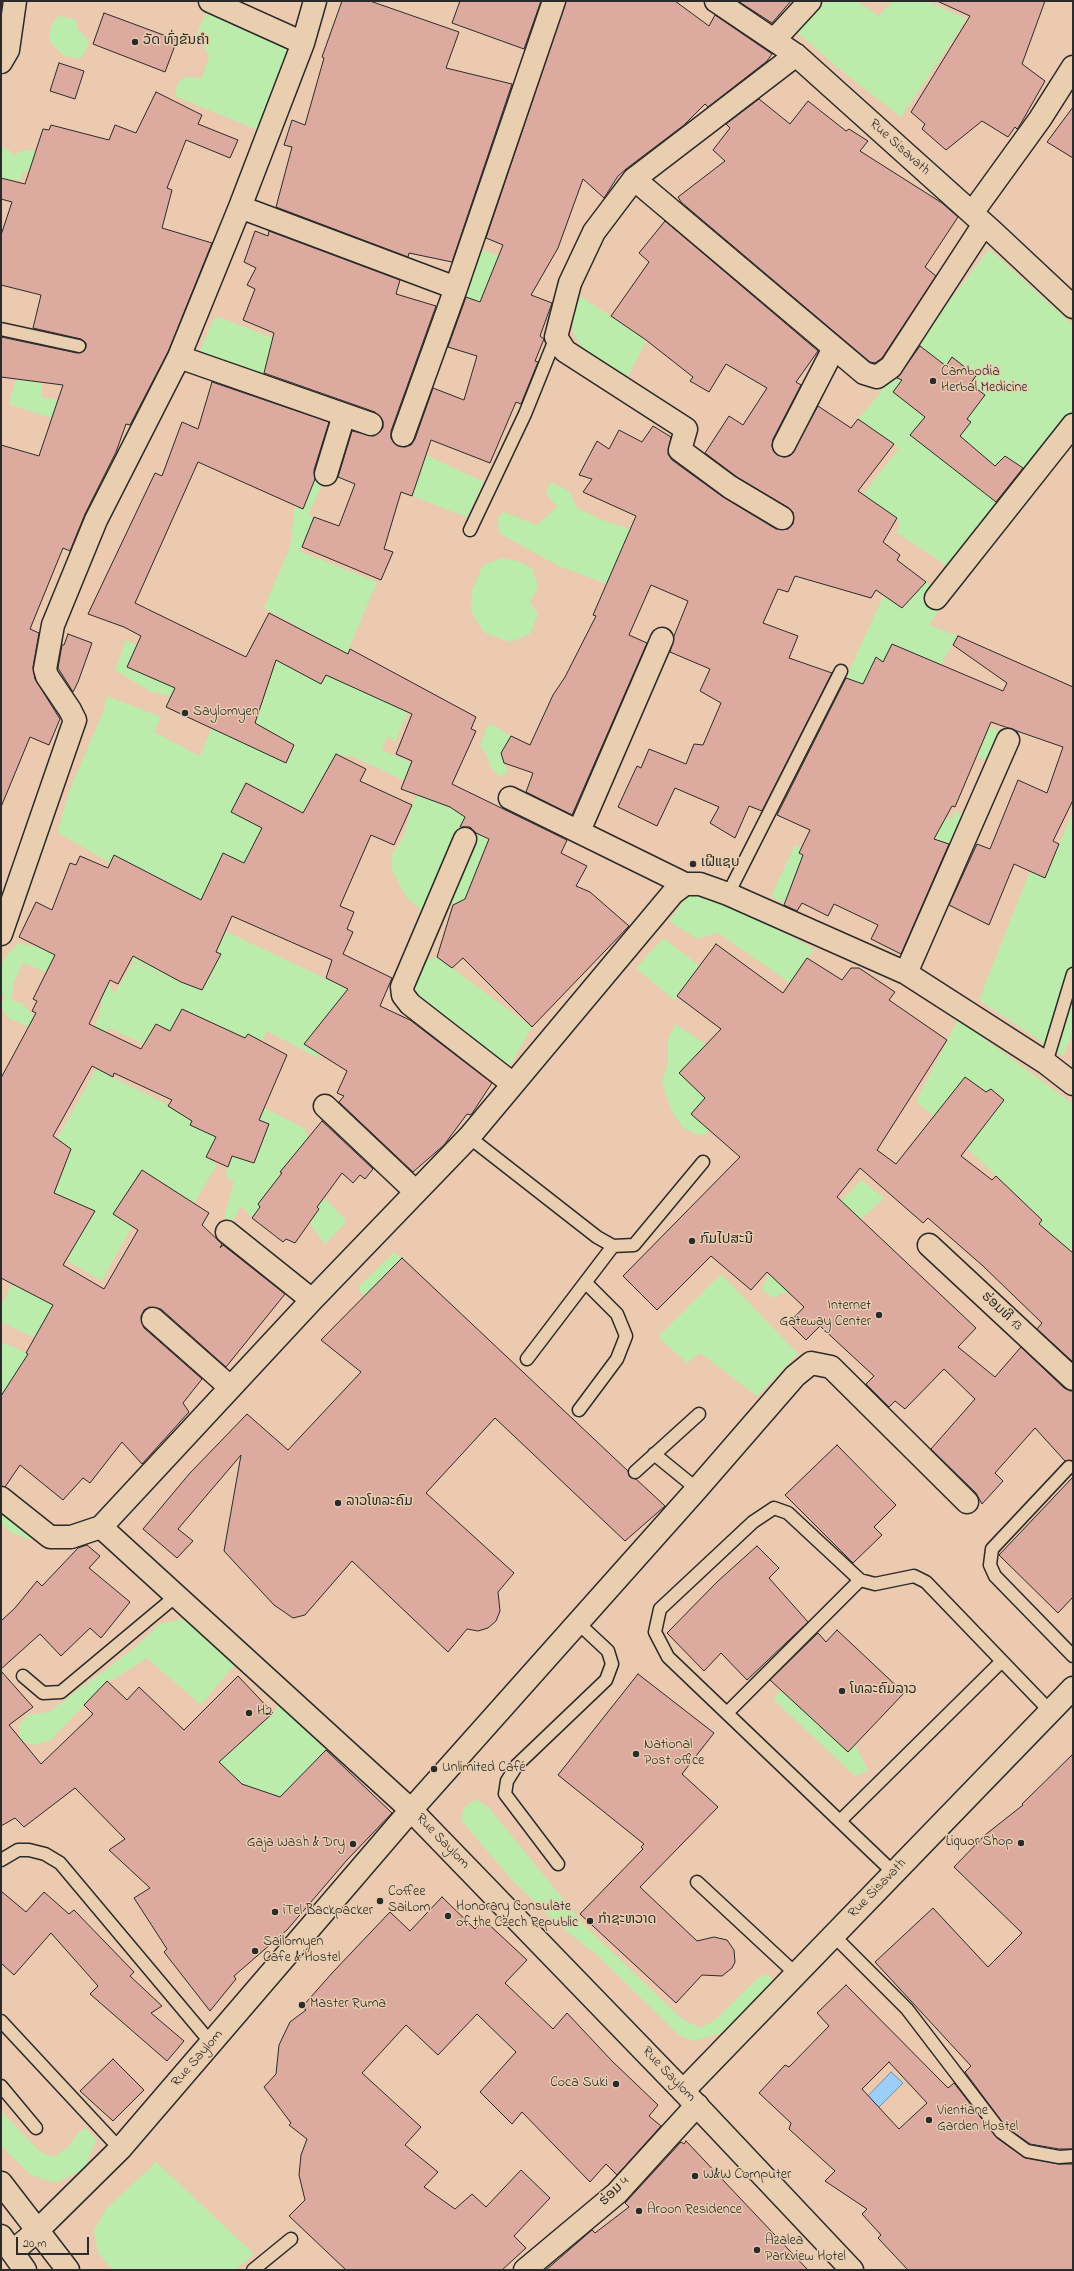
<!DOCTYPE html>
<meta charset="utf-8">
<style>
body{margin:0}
#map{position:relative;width:1074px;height:2271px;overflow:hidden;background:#ebcab0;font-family:"Indie Flower",sans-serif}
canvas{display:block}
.frame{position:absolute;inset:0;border:2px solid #2b2b2b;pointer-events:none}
.scale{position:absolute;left:16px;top:2237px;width:73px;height:18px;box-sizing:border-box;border:2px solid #2b2b2b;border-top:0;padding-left:5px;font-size:12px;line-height:14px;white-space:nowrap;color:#2b2b2b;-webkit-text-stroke:3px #e9ceb0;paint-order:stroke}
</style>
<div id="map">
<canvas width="1074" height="2271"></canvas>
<div class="frame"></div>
<div class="scale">20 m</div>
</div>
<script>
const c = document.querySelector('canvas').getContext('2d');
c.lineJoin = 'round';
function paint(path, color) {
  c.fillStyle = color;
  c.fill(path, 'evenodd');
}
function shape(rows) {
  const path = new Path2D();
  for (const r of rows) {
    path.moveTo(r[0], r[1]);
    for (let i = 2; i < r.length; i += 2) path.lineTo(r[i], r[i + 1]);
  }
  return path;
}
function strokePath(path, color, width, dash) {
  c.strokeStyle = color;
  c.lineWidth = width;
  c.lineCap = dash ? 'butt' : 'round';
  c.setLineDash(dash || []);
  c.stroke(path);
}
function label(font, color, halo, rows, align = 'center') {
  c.font = font + ' "Indie Flower","Noto Sans Lao",sans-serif';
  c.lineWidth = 3;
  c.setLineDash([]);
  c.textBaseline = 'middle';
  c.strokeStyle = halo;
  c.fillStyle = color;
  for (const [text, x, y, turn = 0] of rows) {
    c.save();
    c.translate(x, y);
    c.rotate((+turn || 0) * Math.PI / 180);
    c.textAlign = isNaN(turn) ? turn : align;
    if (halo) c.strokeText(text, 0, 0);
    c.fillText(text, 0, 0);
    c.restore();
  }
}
paint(shape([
 [822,1,857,1,879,16,892,1,926,1,967,19,901,117,838,68,796,31],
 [207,12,291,49,260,131,175,96,177,85,184,77,202,78,209,56,196,35],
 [58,16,75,19,79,31,87,38,88,47,80,59,64,56,49,41,51,25],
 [2,147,11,151,13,156,19,152,27,150,36,152,32,172,24,171,20,180,4,179,1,188],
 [474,246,499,256,480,302,458,295],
 [989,249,1073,325,1073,411,1030,472,950,568,896,532,900,523,897,518,863,494,899,448,858,419,872,403],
 [580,296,647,340,628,376,592,357,580,345,573,332,572,316],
 [218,317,273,338,280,367,272,381,199,353,213,320],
 [16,379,42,382,42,397,58,400,52,418,9,404],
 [426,455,484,482,467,517,412,496],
 [314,480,322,485,308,515,314,517,302,547,299,551,377,582,336,679,408,712,395,742,387,737,382,750,413,764,409,776,403,780,354,757,336,754,302,812,244,781,246,783,232,812,262,828,244,863,223,853,201,900,114,855,110,863,57,832,70,789,104,710,107,696,161,717,154,732,200,756,222,703,228,696,260,708,276,660,321,684,340,650,264,608,290,547,295,506,302,509],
 [551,482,570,492,577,508,602,520,630,529,607,584,559,566,499,533,498,518,503,512,537,525,557,507,546,493],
 [503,558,517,561,532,568,538,587,530,602,538,614,530,634,510,642,485,633,471,612,472,591,483,565],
 [926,582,948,596,929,625,957,636,941,665,892,644,883,662,876,658,867,676,910,697,852,695,840,690,884,595,902,608],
 [126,640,137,645,127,667,156,680,167,658,178,680,171,696,151,692,115,670],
 [492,725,511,736,501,753,508,772,500,777,491,768,487,755,480,746,487,726],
 [989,727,1006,733,988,760,977,757],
 [436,782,430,800,450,807,465,817,461,827,489,839,479,861,513,880,453,905,446,874,432,903,422,911,406,897,393,872,391,856,404,836,412,804,419,791],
 [955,811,968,818,945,868,932,862,934,839,945,817,952,819],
 [1073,811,1073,1032,1063,1056,979,1000,1030,871,1045,878],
 [795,845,802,848,799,853,849,876,837,898,793,880,784,904,771,896],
 [691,892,720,896,814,949,790,983,718,933,697,939,669,921],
 [225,931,373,1001,330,1011,312,1034,327,1044,318,1058,267,1031,262,1042,248,1034,240,1046,215,1052,225,1029,182,1009,170,1031,156,1024,144,1044,108,1028,104,1041,83,1049,98,1019,102,1002,88,988,23,963,13,984,12,1000,23,1004,34,1017,29,1027,8,1018,1,1006,5,996,1,994,1,970,4,959,18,943,38,947,83,969,87,967,109,984,114,994,133,962,194,993,110,949,113,946,181,982,201,990,221,954,216,952],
 [663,938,700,966,674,1000,636,968],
 [437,957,532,1027,506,1072,416,1005,414,982,425,960],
 [958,1019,1073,1104,1073,1253,1039,1224,1042,1220,967,1148,1004,1099,991,1089,986,1092,965,1077,934,1116,916,1102],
 [675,1024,706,1044,679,1073,705,1098,710,1130,702,1136,683,1128,671,1110,662,1081,668,1063,668,1039],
 [96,1069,162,1102,192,1121,190,1125,216,1137,206,1157,217,1165,194,1203,141,1170,113,1214,132,1226,102,1281,66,1260,95,1211,54,1193,71,1150,57,1139],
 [254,1103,306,1129,305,1134,317,1142,302,1145,279,1174,283,1178,252,1218,241,1206,232,1221,224,1217,234,1182,225,1175,232,1156,254,1163,269,1124,248,1115],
 [861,1180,884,1198,861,1219,790,1294,784,1292,773,1298,762,1290,766,1279],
 [324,1198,347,1221,325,1244,309,1223,319,1209,315,1205],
 [394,1252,402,1258,365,1296,357,1288],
 [721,1274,798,1354,757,1396,700,1353,687,1363,658,1337],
 [16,1285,35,1294,68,1314,35,1338,1,1322,1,1307,11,1286],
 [1,1342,21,1350,39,1360,2,1394],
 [1,1504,31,1534,30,1540,12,1533,1,1524],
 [182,1619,195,1626,236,1663,201,1705,147,1658,112,1680,107,1681,51,1740,34,1745,19,1740,19,1725,27,1715,49,1712,138,1645,159,1624],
 [781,1690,848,1752,855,1744,868,1771,855,1776,773,1699],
 [279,1704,326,1750,280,1797,240,1783,207,1751,226,1756,273,1713],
 [475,1799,489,1808,585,1926,682,2019,701,2028,715,2020,759,1977,767,1974,776,1984,721,2033,694,2041,680,2036,597,1955,556,1923,512,1880,461,1820,464,1808],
 [1,2111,39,2151,54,2157,69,2146,79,2132,86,2128,96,2140,84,2169,56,2183,31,2175,1,2146],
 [156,2162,254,2254,235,2270,113,2270,98,2253,94,2231,106,2209]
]), '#bbecac');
const water = shape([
 [891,2072,903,2083,875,2111,864,2100,891,2072]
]);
paint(water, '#9bcff9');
strokePath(water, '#6e8da7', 1);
const building = shape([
 [342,1,370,1,459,32,446,68,512,84,452,262,409,253,408,257,276,207,292,147,284,145,292,120,305,125,324,58,322,57,342,1],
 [460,1,541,1,524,49,452,23,460,1],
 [566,1,675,1,709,26,715,15,772,54,767,61,708,107,705,104,684,125,626,169,618,176,604,198,583,179,558,248,531,295,552,303,540,336,544,339,535,361,538,362,521,404,516,402,490,463,431,440,412,496,401,492,384,549,393,552,381,580,302,547,314,517,339,526,355,484,338,477,352,431,374,436,383,428,383,421,375,412,264,373,274,333,243,320,255,289,247,285,256,268,244,262,255,231,268,236,269,231,400,280,396,294,436,306,391,431,391,438,394,443,405,447,411,445,415,439,433,388,464,400,477,356,448,347,466,297,480,302,503,245,486,238,566,1],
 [738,1,791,1,772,23,738,1],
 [937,1,1045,1,1022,64,1045,81,1020,125,1017,129,1015,127,1008,137,982,121,946,150,922,129,925,124,911,112,970,16,937,1],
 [104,13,177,40,165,72,93,44,104,13],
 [59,63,84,71,75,99,50,91,59,63],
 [156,92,202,115,198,124,238,140,230,158,186,140,167,188,172,190,162,228,212,243,168,352,130,425,126,424,116,452,85,514,70,551,63,548,30,629,39,633,33,667,35,679,60,719,49,745,30,737,1,807,1,445,39,456,63,385,1,377,1,337,77,353,84,351,86,347,86,343,81,339,33,328,41,295,1,285,1,235,12,202,1,199,1,178,25,184,43,129,49,130,51,125,109,140,115,125,136,133,156,92],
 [759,99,790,124,808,101,846,131,849,129,868,141,860,151,942,203,958,217,925,267,936,276,882,358,875,363,870,362,681,202,678,197,725,161,713,150,730,128,726,124,759,99],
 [1073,107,1073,158,1047,142,1073,107],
 [665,221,818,351,796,382,801,385,773,439,772,446,774,452,784,457,791,455,818,406,851,428,858,419,894,444,858,491,897,518,883,542,900,555,897,560,926,582,902,608,876,590,871,598,795,576,788,592,778,589,763,623,798,636,789,658,832,673,762,811,749,806,735,838,710,823,719,807,675,788,657,826,618,807,637,766,641,768,649,749,686,764,694,744,703,745,721,703,700,691,710,669,670,652,674,636,688,601,651,585,629,635,647,643,572,815,526,792,533,773,504,763,501,753,511,736,530,745,553,695,565,677,596,616,593,615,636,516,583,492,592,479,579,475,597,441,609,449,619,430,642,442,653,426,671,437,668,454,672,460,723,497,776,529,788,529,793,524,793,512,789,508,737,477,705,453,729,416,743,425,767,388,726,364,709,392,690,381,693,377,646,340,611,316,649,262,639,253,665,221],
 [920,346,946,366,952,357,976,376,970,384,985,395,967,419,971,422,960,436,995,466,1005,456,1023,468,996,502,910,435,925,417,893,392,902,380,897,378,920,346],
 [212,382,329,422,314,470,315,479,303,509,198,462,135,603,246,657,269,613,348,654,350,649,476,717,471,729,476,731,452,784,567,840,561,853,587,866,576,886,590,892,629,926,532,1027,463,958,452,968,437,957,453,905,465,899,489,839,476,833,470,827,460,827,465,817,450,807,401,789,412,761,396,754,412,714,326,675,321,684,276,660,255,723,294,745,286,763,166,707,175,688,127,667,141,636,124,627,88,614,155,473,162,476,182,422,198,429,212,382],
 [68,634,92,643,78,682,73,692,58,668,62,645,64,645,68,634],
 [958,636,1073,687,1073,800,1053,841,1059,844,1045,878,1014,864,989,925,949,905,977,844,990,849,1018,780,1047,793,1063,747,991,722,955,807,952,806,934,839,949,844,901,954,871,939,878,925,834,904,828,916,802,903,797,911,784,905,803,855,799,853,810,830,777,815,846,678,863,684,876,657,883,662,892,644,1003,691,1007,683,953,645,958,636],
 [336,754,366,769,360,781,412,805,394,845,371,835,340,906,354,912,347,929,353,932,343,954,392,978,380,1006,410,1020,492,1083,471,1115,467,1114,444,1145,413,1172,339,1102,344,1096,337,1093,347,1071,304,1044,348,989,326,978,332,960,232,916,216,952,221,954,202,990,181,982,133,956,118,984,110,980,89,1024,141,1049,156,1024,170,1031,182,1009,245,1038,248,1034,287,1055,259,1120,269,1124,254,1163,232,1156,228,1167,206,1157,216,1137,190,1125,192,1121,168,1106,172,1100,114,1073,113,1077,92,1066,53,1136,71,1149,54,1193,95,1211,63,1265,104,1289,138,1230,113,1214,142,1170,209,1213,202,1225,222,1244,220,1248,223,1245,285,1294,226,1367,161,1309,149,1307,144,1310,141,1317,144,1328,202,1379,183,1403,189,1412,142,1464,122,1442,90,1483,83,1478,63,1500,20,1465,5,1487,1,1486,1,1396,28,1354,26,1353,53,1305,1,1278,1,1078,36,1013,32,1011,37,1001,33,999,55,955,19,937,36,902,52,910,70,863,76,865,80,856,108,868,114,855,201,900,223,853,244,863,262,828,231,812,246,783,303,813,336,754],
 [716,944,783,993,807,958,842,980,851,968,859,968,895,992,889,1000,947,1040,877,1150,896,1164,965,1077,986,1092,991,1089,1004,1100,961,1156,992,1180,996,1176,1042,1220,1039,1224,1073,1253,1073,1362,1037,1329,1042,1323,983,1266,928,1218,923,1223,860,1168,837,1197,976,1328,958,1347,995,1377,1021,1347,1064,1388,1073,1391,1073,1461,1065,1461,1035,1428,995,1473,1003,1481,982,1504,976,1493,931,1449,975,1399,944,1369,905,1409,895,1401,889,1407,866,1384,874,1376,820,1326,806,1340,789,1323,804,1307,767,1272,751,1290,711,1256,657,1310,623,1276,740,1157,691,1114,705,1098,679,1073,721,1029,677,996,716,944],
 [322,1121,373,1169,365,1179,360,1175,353,1183,342,1173,317,1207,319,1209,295,1243,286,1239,283,1242,252,1218,260,1207,258,1204,282,1173,280,1172,322,1121],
 [402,1258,628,1471,630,1477,636,1479,665,1506,625,1541,495,1418,426,1493,514,1573,498,1592,500,1611,496,1621,488,1628,478,1631,467,1629,448,1652,352,1561,305,1615,293,1618,274,1605,224,1551,241,1455,178,1529,193,1541,177,1558,143,1529,190,1473,247,1414,288,1450,361,1372,321,1340,402,1258],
 [837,1445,896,1505,874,1527,882,1535,853,1563,785,1495,837,1445],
 [1073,1477,1073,1597,1058,1613,999,1555,1073,1477],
 [87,1545,100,1556,89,1568,130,1602,101,1638,90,1628,61,1656,40,1634,1,1669,1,1621,15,1608,37,1581,42,1586,78,1548,87,1545],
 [757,1546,779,1568,769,1578,808,1622,747,1680,721,1653,704,1671,667,1633,718,1581,757,1546],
 [837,1630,904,1693,848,1752,770,1680,818,1633,826,1642,837,1630],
 [1,1671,33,1707,9,1725,41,1764,93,1714,84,1705,107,1681,127,1700,139,1687,184,1730,238,1676,273,1713,219,1762,242,1784,280,1797,326,1750,392,1813,347,1860,287,1930,234,1976,236,1979,210,2011,164,1952,167,1949,134,1898,150,1888,109,1850,125,1839,75,1788,24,1827,15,1818,1,1826,1,1671],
 [638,1674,714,1733,682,1774,718,1807,640,1887,697,1941,714,1937,727,1940,734,1950,735,1962,732,1968,722,1976,702,1975,676,2003,580,1914,643,1849,641,1847,644,1844,558,1775,638,1674],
 [1073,1754,1073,2149,1059,2149,1030,2144,1006,2127,965,2072,971,2066,875,1962,933,1908,988,1967,1022,1933,954,1867,985,1835,1023,1805,1022,1804,1073,1754],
 [1,1891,26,1912,44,1892,69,1914,74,1910,134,1972,130,1976,162,2006,151,2013,184,2041,167,2061,90,1994,98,1986,51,1933,14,1975,1,1963,1,1891],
 [442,1897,475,1929,484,1920,527,1960,505,1983,553,2029,567,2013,612,2061,658,2105,649,2116,661,2126,617,2175,606,2164,590,2182,522,2112,512,2124,480,2092,516,2052,477,2014,438,2055,406,2025,362,2073,421,2127,405,2145,438,2172,424,2187,455,2209,472,2194,486,2207,521,2170,550,2198,514,2236,526,2248,502,2270,346,2270,289,2216,305,2200,299,2175,301,2155,307,2139,289,2125,291,2123,264,2087,276,2074,279,2045,290,2022,306,2010,302,2007,333,1972,390,1912,410,1931,442,1897],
 [846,1985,948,2088,954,2083,997,2138,1025,2158,1058,2164,1073,2164,1073,2270,908,2270,878,2238,881,2235,862,2214,867,2209,825,2181,835,2171,789,2129,791,2123,759,2093,785,2065,789,2067,829,2026,817,2013,846,1985],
 [889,2062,927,2103,899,2129,862,2089,889,2062],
 [113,2059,144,2090,113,2121,80,2091,113,2059],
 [686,2141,808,2270,546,2270,592,2230,595,2233,629,2207,625,2203,681,2142,684,2144,686,2141]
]);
paint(building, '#ddaaa0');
strokePath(building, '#2b2b2b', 1);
const service = shape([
 [1,329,79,346],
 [470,530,525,414,556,337],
 [728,894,841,671],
 [1046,1063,1073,974],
 [469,1137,597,1237,613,1246,634,1245,703,1162],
 [527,1359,613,1246],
 [579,1410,617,1359,626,1336,617,1314,586,1283],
 [654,1454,697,1489],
 [1069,1467,992,1549,990,1565,995,1576,1073,1656],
 [635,1472,699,1414],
 [23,1676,43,1693,61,1692,176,1596],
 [727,1713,860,1580],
 [840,1821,1002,1661],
 [1,1860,18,1850,29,1850,45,1854,60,1863,212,2044],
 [558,1864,505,1794,507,1781,517,1765,606,1680,612,1664,608,1651,578,1623],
 [894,1873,668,1657,655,1632,660,1609,753,1522,774,1508,788,1513,860,1580,875,1584,914,1576,926,1582,1050,1711],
 [697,1882,796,1974],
 [833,1935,907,2009,1001,2132,1027,2151,1059,2157,1073,2156],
 [1,2021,120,2149],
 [1,2086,36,2128],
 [253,2270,291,2239]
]);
const minor = shape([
 [210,1,303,43],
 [716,1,796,55,993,232,1073,307],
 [774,40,810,1],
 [1,62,8,50,15,1],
 [634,179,864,373,877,377,891,367,984,224],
 [240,207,456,288],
 [972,213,1040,119,1073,67],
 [179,357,371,424],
 [403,435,456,288,554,1],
 [784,445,834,348],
 [326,474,344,415],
 [782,518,730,487,680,450,686,429,565,351,556,337,570,283,594,232,634,179,796,55],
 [936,598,1073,425],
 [510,798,685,884,700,884,728,894,906,973,1046,1063,1073,1084],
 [579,831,662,639],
 [465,839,402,987,403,995,410,1004,513,1084],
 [1,934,75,720,70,710,47,676,45,669,53,625,96,520,179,357,240,207,303,43,315,1],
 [906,973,1008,740],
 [325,1106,416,1192],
 [227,1232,312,1300],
 [929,1245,1073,1379],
 [153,1319,230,1387],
 [1,1498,50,1537,71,1537,101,1527,312,1300,469,1137,673,893,685,884],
 [101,1527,411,1810,697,1489,795,1376,811,1363,831,1367,967,1502],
 [683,2091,1073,1688],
 [525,2270,617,2193,697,2105]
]);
const tertiary = shape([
 [1,2183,68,2270],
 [1,2236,25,2270],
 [12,2252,38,2230,120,2149,411,1810,683,2091,852,2270]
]);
strokePath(service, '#2b2b2b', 15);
strokePath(minor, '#2b2b2b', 25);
strokePath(tertiary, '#2b2b2b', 25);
strokePath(service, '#e9ceb0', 12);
strokePath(minor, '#e9ceb0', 22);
strokePath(tertiary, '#e9ceb0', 22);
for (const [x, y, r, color] of [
 [135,42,4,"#2b2b2b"],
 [933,381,4,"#2b2b2b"],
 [185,713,4,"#2b2b2b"],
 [693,864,4,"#2b2b2b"],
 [692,1241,4,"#2b2b2b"],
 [879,1315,4,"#2b2b2b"],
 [338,1503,4,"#2b2b2b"],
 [842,1691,4,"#2b2b2b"],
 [249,1713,4,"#2b2b2b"],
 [636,1754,4,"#2b2b2b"],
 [434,1769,4,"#2b2b2b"],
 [1021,1843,4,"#2b2b2b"],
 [353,1844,4,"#2b2b2b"],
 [380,1901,4,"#2b2b2b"],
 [275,1912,4,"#2b2b2b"],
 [448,1916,4,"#2b2b2b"],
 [590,1921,4,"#2b2b2b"],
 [255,1951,4,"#2b2b2b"],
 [302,2005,4,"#2b2b2b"],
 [616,2084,4,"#2b2b2b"],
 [929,2120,4,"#2b2b2b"],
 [695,2176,4,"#2b2b2b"],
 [639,2211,4,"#2b2b2b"],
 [757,2250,4,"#2b2b2b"]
]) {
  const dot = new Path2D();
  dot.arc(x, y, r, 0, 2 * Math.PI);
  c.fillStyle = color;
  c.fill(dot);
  strokePath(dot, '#e9ceb0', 1.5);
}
label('14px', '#2b2b2b', '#e9ceb0', [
 ["ວັດ ທົ່ງຂັນຄຳ",143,42],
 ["Cambodia",941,373],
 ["Herbal Medicine",941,389],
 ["Saylomyen",193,713],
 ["ເຝີແຊບ",701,864],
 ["ກົມໄປສະນີ",700,1241],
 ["Internet",871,1307,"right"],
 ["Gateway Center",871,1323,"right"],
 ["ລາວໂທລະຄົມ",346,1503],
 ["ໂທລະຄົມລາວ",850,1691],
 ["H2",257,1713],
 ["National",644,1746],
 ["Post office",644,1762],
 ["Unlimited Café",442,1769],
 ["Liquor Shop",1013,1843,"right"],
 ["Gaja Wash & Dry",345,1844,"right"],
 ["Coffee",388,1893],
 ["SaiLom",388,1909],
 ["Honorary Consulate",456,1908],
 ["of the Czech Republic",456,1924],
 ["iTel Backpacker",283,1912],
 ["ກໍາຊະຫວາດ",598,1921],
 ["Sailomyen",263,1943],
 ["Cafe & Hostel",263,1959],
 ["Master Ruma",310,2005],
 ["Coca Suki",608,2084,"right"],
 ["Vientiane",937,2112],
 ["Garden Hostel",937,2128],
 ["W&W Computer",703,2176],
 ["Aroon Residence",647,2211],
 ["Azalea",765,2242],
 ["Parkview Hotel",765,2258]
], 'left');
label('14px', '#2b2b2b', '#e9ceb0', [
 ["Rue Sisavath",899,148,42],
 ["ຮ່ອມທີ 13",1001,1312,43],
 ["Rue Saylom",442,1842,46],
 ["Rue Sisavath",878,1889,-46],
 ["Rue Saylom",198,2059,-49],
 ["Rue Saylom",668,2075,46],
 ["ຮ່ອມ 4",615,2192,-44]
]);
</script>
